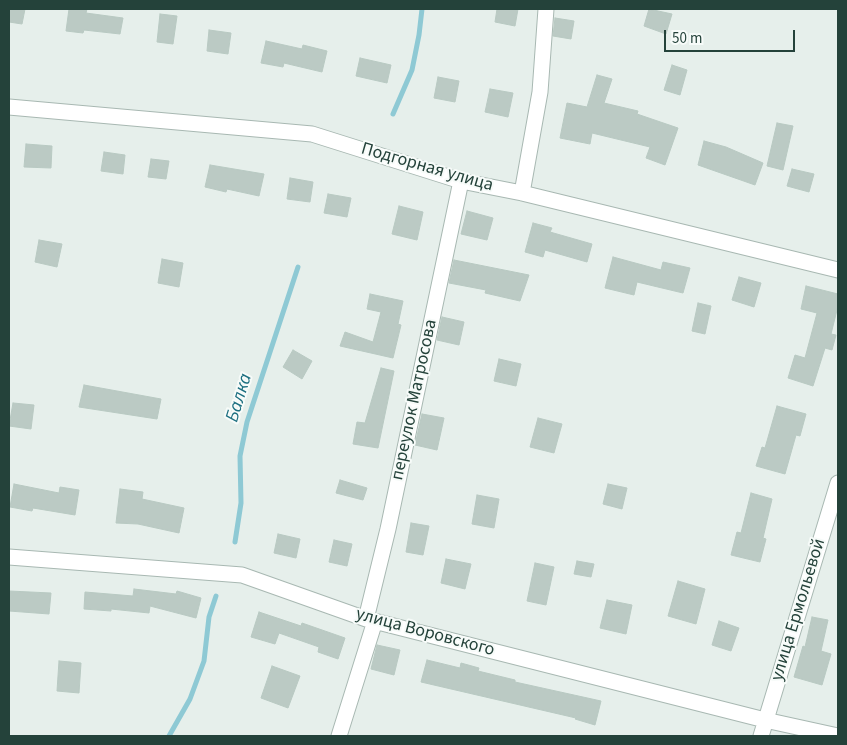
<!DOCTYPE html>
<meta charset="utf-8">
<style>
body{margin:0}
#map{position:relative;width:847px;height:745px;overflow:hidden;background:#e6efeb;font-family:"Source Sans 3",sans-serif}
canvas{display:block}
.frame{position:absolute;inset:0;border:10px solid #24423a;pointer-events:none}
.scale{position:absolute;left:664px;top:30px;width:131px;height:22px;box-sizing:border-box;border:2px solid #24423a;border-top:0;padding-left:6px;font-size:15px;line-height:18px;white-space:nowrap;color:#24423a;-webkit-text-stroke:4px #f7fbf9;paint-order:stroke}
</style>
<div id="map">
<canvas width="847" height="745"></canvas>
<div class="frame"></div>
<div class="scale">50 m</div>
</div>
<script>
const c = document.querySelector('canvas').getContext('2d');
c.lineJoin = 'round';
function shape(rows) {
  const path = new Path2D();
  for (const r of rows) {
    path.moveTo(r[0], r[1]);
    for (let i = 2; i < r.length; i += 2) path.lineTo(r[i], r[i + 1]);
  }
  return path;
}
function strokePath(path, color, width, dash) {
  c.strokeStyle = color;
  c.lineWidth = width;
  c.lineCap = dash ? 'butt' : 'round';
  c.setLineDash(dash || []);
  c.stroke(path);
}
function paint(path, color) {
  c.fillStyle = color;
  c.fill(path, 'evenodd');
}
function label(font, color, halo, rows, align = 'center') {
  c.font = font + ' "Source Sans 3",sans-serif';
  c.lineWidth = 4;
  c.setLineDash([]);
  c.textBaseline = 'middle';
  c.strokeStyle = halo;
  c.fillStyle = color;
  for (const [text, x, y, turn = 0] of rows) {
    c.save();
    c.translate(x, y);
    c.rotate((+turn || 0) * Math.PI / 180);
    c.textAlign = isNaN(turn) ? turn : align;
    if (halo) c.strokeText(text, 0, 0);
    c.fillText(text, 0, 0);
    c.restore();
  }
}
strokePath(shape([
 [393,114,412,70,419,35,422,9],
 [235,542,241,503,240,456,247,422,298,267],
 [169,736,190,699,204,661,209,617,216,596]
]), '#8ec9d4', 5);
const building = shape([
 [9,9,25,9,22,24,9,22,9,9],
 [69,9,87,9,86,13,123,18,120,34,84,30,83,33,66,31,69,9],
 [497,9,518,9,515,26,495,22,497,9],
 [649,9,672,14,666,34,644,26,649,9],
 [160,14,177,16,173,44,157,42,160,14],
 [555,18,574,21,571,39,553,36,555,18],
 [209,30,231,33,228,54,207,51,209,30],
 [266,41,302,49,303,45,327,51,322,72,284,63,283,67,261,63,266,41],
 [360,58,391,65,387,83,356,76,360,58],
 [672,65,687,70,680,95,664,90,672,65],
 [597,75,612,79,604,103,638,111,637,114,678,128,665,165,646,158,650,147,592,133,590,144,560,138,567,103,587,107,597,75],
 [438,77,459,81,455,102,434,98,438,77],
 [490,89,513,93,508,117,485,112,490,89],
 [777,123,793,126,783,170,767,166,777,123],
 [704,141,726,147,763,163,755,185,698,165,704,141],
 [26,144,52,146,51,168,24,167,26,144],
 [104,152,125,155,123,174,101,171,104,152],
 [151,159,169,161,166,179,148,177,151,159],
 [210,165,264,174,259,196,227,189,226,192,205,187,210,165],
 [792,169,814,174,809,192,787,186,792,169],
 [290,178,313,182,310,202,287,199,290,178],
 [328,194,351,198,347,217,324,213,328,194],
 [399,206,423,212,417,240,392,234,399,206],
 [467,211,493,218,487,240,461,234,467,211],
 [533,223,552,228,550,232,592,244,587,262,545,250,543,257,525,252,533,223],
 [39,240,62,244,57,267,35,262,39,240],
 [613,257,661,270,663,262,690,268,683,293,637,282,634,295,605,288,613,257],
 [162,259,183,263,179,287,158,283,162,259],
 [454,260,529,275,520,301,485,293,486,290,449,283,454,260],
 [739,277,761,283,754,307,732,300,739,277],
 [806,286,838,294,838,306,831,334,836,335,832,350,825,348,813,386,788,378,795,355,805,358,817,313,801,309,806,286],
 [370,294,403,301,398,324,401,325,393,358,340,346,345,332,373,342,381,312,367,309,370,294],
 [698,303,711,306,705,334,692,331,698,303],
 [442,317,464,322,459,345,437,340,442,317],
 [293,350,312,361,302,379,283,367,293,350],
 [499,359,521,364,516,386,494,381,499,359],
 [381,368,394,371,378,448,353,444,357,422,365,423,381,368],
 [84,385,161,399,157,419,79,407,84,385],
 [13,403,34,405,31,429,9,426,13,403],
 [777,406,806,414,800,436,796,435,785,474,756,466,762,447,765,448,777,406],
 [422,414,444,418,437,450,415,445,422,414],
 [538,418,562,424,554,453,530,447,538,418],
 [340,480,367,488,363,500,336,493,340,480],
 [14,484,59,493,60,487,79,490,75,515,33,508,32,511,10,507,14,484],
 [608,484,627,488,622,509,603,504,608,484],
 [120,489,143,492,142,499,184,508,179,533,138,524,116,523,120,489],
 [751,493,772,499,763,538,766,539,760,562,731,555,737,532,741,533,751,493],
 [477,495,499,499,494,528,472,524,477,495],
 [411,523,429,526,423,555,406,552,411,523],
 [278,534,300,539,296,558,274,553,278,534],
 [334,540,352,544,347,566,329,562,334,540],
 [446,559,471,564,465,589,441,583,446,559],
 [577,561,594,564,591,577,574,574,577,561],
 [535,563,554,567,546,605,527,601,535,563],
 [678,581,705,589,696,624,668,616,678,581],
 [134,589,176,594,177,591,201,598,196,618,150,606,149,613,111,609,111,611,84,609,85,592,133,596,134,589],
 [9,591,51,593,49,614,9,611,9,591],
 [607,600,632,605,626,634,600,628,607,600],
 [259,612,301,626,302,623,345,638,338,659,318,652,319,647,279,633,275,644,251,637,259,612],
 [812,617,828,620,821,651,831,654,822,685,794,677,803,646,805,647,812,617],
 [719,621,739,628,731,651,712,645,719,621],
 [377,645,400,650,394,675,371,669,377,645],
 [427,660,460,668,461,663,479,668,478,671,515,680,515,682,601,701,595,725,575,719,576,718,421,682,427,660],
 [59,661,81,663,79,693,57,691,59,661],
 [272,666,300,676,288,708,261,698,272,666]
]);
paint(building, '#bbcac4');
strokePath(building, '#b8c9c2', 1);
const minor = shape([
 [9,107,312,134,461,181,522,193,838,270],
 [522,193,540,92,546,9],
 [9,557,242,575,366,619,765,720,838,736],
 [366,619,388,529,461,181],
 [339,736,375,621],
 [761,736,838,483]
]);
strokePath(minor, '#a8b8b2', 17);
strokePath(minor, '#fff', 15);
label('18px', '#24423a', '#f7fbf9', [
 ["Подгорная улица",427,168,16],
 ["переулок Матросова",415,400,-78],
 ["улица Ермольевой",799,610,-73],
 ["улица Воровского",425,633,15]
]);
label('italic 19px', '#1c6f80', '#f7fbf9', [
 ["Балка",240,398,-73]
]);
</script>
